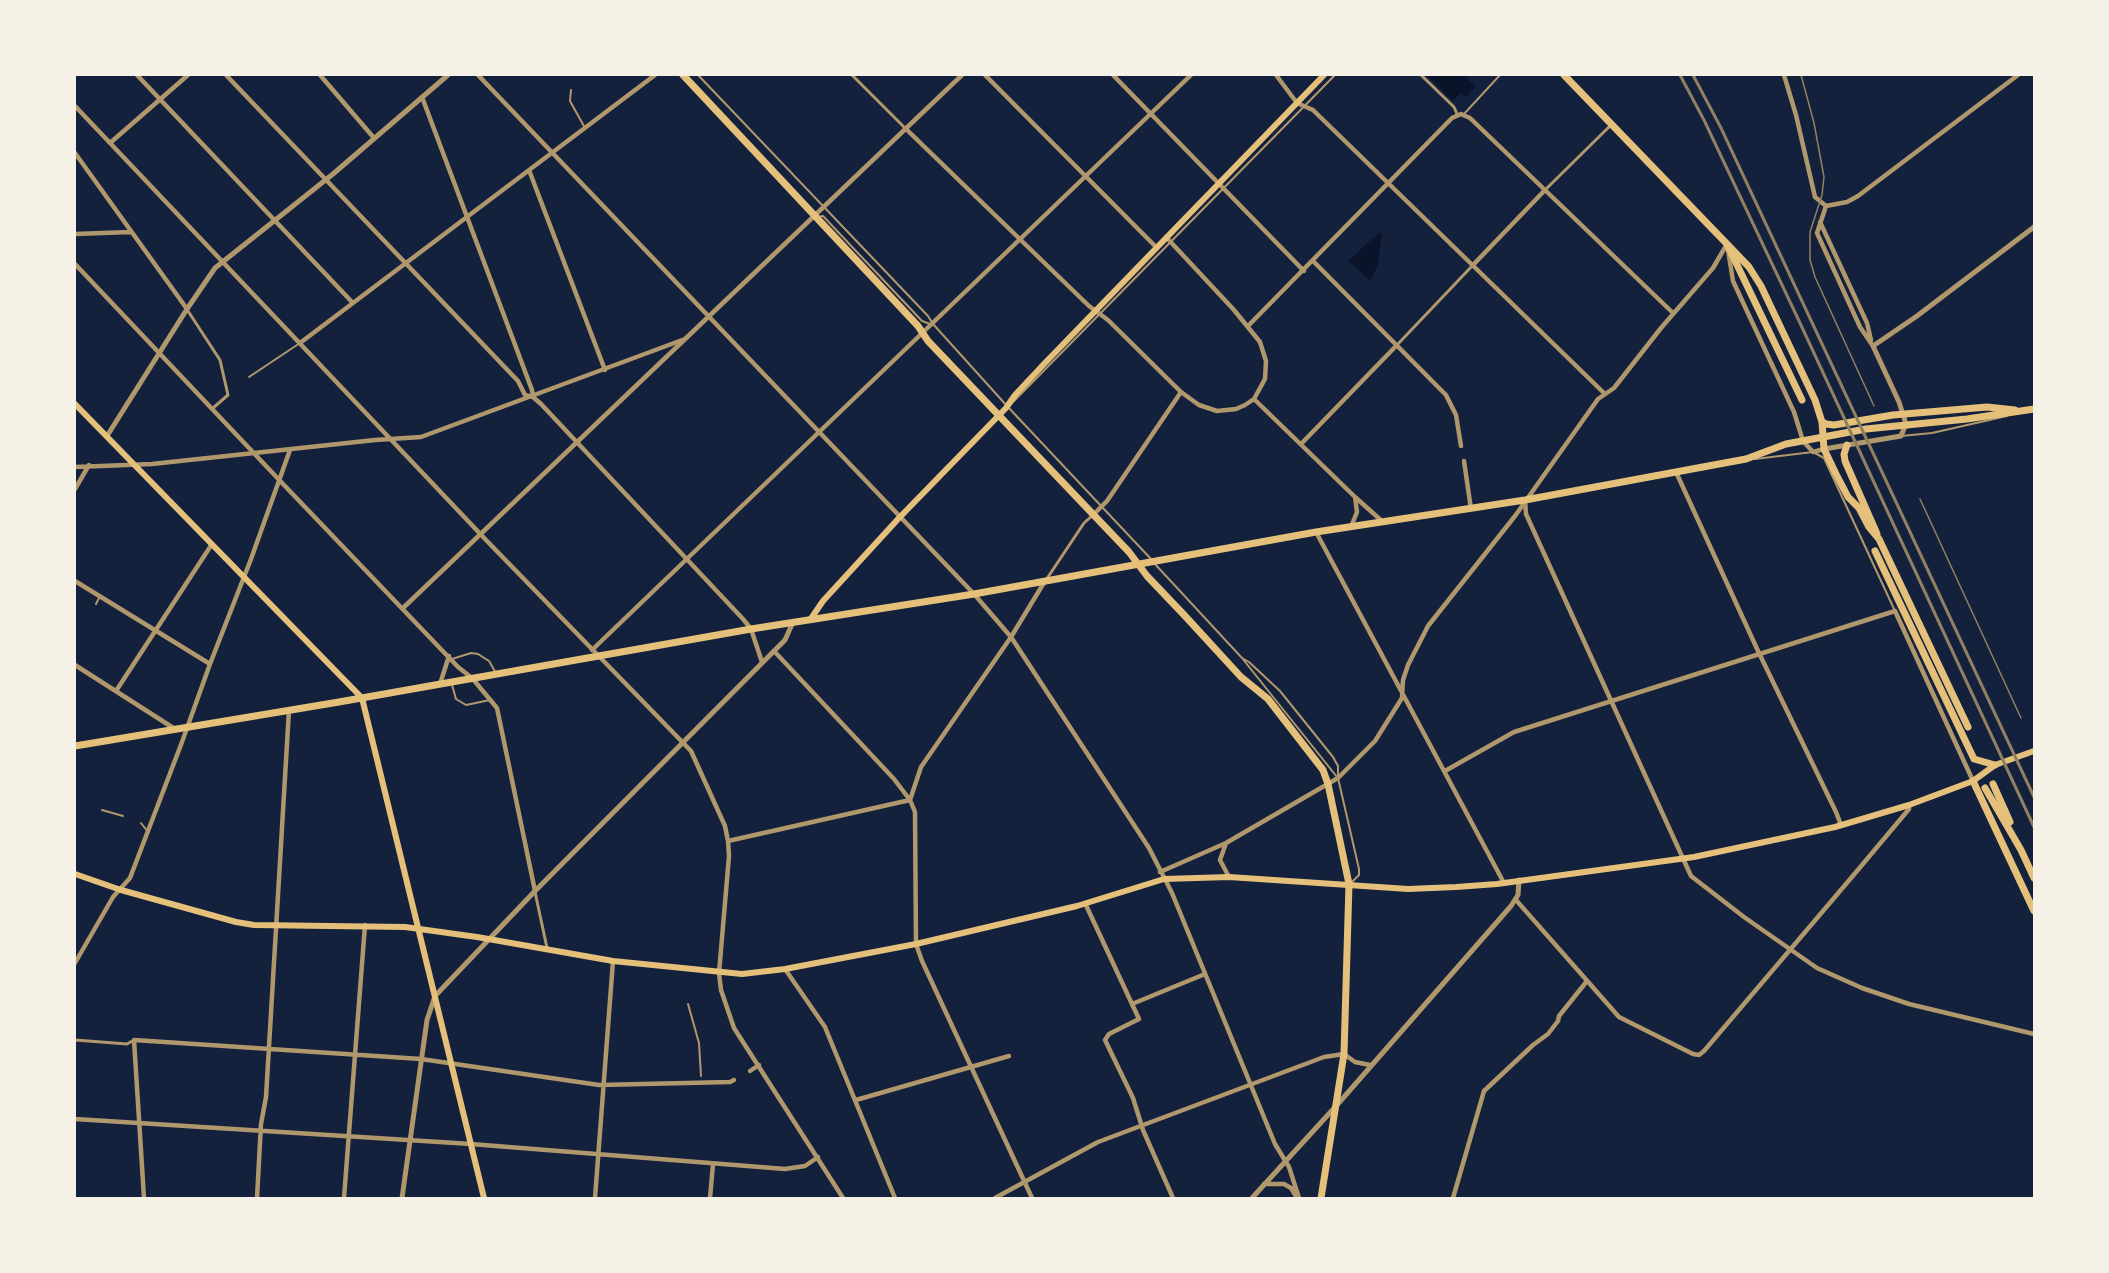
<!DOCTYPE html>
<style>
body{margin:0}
#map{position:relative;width:2109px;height:1273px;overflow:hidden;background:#14213d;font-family:Quicksand,sans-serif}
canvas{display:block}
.frame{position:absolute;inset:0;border:76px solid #f6f1e7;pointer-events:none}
</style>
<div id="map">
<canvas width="2109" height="1273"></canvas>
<div class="frame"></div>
</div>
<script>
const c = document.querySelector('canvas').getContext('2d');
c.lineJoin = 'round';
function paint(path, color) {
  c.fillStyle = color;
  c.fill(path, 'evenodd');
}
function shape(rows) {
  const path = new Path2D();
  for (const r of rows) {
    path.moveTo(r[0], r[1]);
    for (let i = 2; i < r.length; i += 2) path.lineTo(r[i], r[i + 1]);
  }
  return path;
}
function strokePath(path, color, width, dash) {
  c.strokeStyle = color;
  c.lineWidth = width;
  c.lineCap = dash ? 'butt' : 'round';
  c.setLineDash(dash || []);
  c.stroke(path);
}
paint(shape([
 [1427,75,1464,75,1476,87,1466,97,1461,93,1453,101],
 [1382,231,1378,265,1370,281,1349,261,1366,244]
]), '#0b132b');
strokePath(shape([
 [698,75,928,316,933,324,1007,406,1151,559],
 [571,90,570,101,585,128],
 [1464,114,1500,75],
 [817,217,823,216,922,321,930,324],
 [249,377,300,343],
 [1012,403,1335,75],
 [1901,436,1932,433,2007,416],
 [1755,459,1813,452,1824,458,1895,611],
 [1154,563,1242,658,1337,777],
 [96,604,100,596],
 [1242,658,1249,662,1280,691,1333,757,1338,766,1338,778,1359,869,1359,875,1352,882],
 [452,659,471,653,478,654,489,661,496,673],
 [452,685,456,699,466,705,490,700],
 [102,810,123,816],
 [141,823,148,832],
 [688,1004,699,1043,701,1076]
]), '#b1986c', 2);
strokePath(shape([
 [852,75,906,129],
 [1421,75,1454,107,1457,114],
 [1545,190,1612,124],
 [188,311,220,360,228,395,213,408],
 [1397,345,1473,265],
 [1046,580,1084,523,1093,515],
 [535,892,547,948],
 [75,1040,127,1044,134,1040]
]), '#b1986c', 3);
strokePath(shape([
 [137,75,352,302],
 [226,75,518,381,525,395,533,397,541,404,743,619,751,629,762,662],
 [320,75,374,138],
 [478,75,974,594,1011,637,1149,848,1172,893,1275,1144,1289,1167,1299,1198],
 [985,75,1156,247],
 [1113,75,1304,271],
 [1276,75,1297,103,1313,110,1605,394],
 [1784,75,1796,115,1815,197,1826,206,1817,233,1860,327,1873,346],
 [422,97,532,390,533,397],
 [75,106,487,541,691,751,725,826,728,841,729,856,719,973,721,990,734,1028,843,1198],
 [906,129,1089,306,1108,320,1181,392,1199,405,1217,411,1236,409,1245,405,1254,399,1265,379,1266,361,1260,342,1234,310,1166,237],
 [110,143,188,75],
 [75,153,187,309],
 [529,170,605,370],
 [1826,206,1847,202,1858,196,2018,75],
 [1820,222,1867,323,1871,340],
 [75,234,131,232],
 [1728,250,1733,281,1794,412,1803,441,1813,452,1824,449],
 [1313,261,1446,395,1456,415,1461,446],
 [75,264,284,485,458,667,472,678,497,708,535,891],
 [1473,265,1545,190],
 [1248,326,1452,118,1461,114,1470,118,1673,313],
 [300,343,655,75],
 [1254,399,1355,497],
 [1301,444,1396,346],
 [1464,461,1471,509],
 [75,467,152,464,375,440,421,437,685,339],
 [1676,472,1758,651,1836,812,1841,825],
 [75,489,89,465],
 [1525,500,1526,514,1691,876,1744,917,1817,968,1862,988,1909,1004,2034,1034],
 [1093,515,1107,501,1181,392],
 [1351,527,1357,512,1355,497,1383,522],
 [1316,532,1504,883],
 [75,581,210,664],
 [403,608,962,75],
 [592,650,1191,75],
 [774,651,894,779,910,800,915,812,916,944,922,961,1032,1198],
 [75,665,175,729],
 [440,684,449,656],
 [116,691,212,544],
 [1445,771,1514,732,1895,611,1973,781],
 [910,800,921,767,1011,637,1045,581],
 [728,841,910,800],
 [1226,843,1220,860,1229,877],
 [1160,872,1226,843,1338,778,1375,741,1402,698,1403,680,1408,665,1428,626,1515,516,1598,399,1614,388,1661,328,1713,268,1727,244],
 [1516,900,1619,1017,1693,1054,1699,1055,1704,1051,1857,871,1909,809,1909,805],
 [1085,903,1139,1019,1109,1034,1105,1040,1133,1098,1143,1130,1173,1198],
 [75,963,113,897,130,878,182,742,210,664,251,559,290,450],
 [785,969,825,1027,895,1198],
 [1132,1004,1205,974],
 [750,1071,759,1065],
 [856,1100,1009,1056],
 [75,1119,471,1144,785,1169,805,1166,818,1157],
 [1264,1184,1284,1184,1291,1188,1297,1198],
 [144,1198,134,1040,421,1059,599,1085,730,1082,734,1080],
 [257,1198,261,1124,266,1097,289,710],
 [344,1198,365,925],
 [595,1198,613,961],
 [710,1198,713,1164],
 [995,1198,1098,1142,1324,1057,1344,1054,1355,1062,1370,1065],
 [1453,1198,1484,1091,1533,1045,1548,1034,1558,1021,1559,1016,1587,981]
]), '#b1986c', 4.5);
strokePath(shape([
 [107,436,187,309,215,268,333,174,448,75],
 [1824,449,1901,436,1906,424,1899,402,1873,346,1917,316,2034,227],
 [402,1198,427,1020,435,996,535,891,785,640,793,622],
 [1252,1198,1337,1105,1511,906,1518,895,1519,880]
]), '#b1986c', 5);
strokePath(shape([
 [75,404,362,698,484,1198],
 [810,620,823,601,899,518,1006,408,1015,395,1044,364,1324,75],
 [75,874,121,890,236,922,254,925,405,927,477,937,613,961,742,974,785,969,916,944,1077,906,1164,879,1229,877,1408,889,1456,887,1497,884,1694,857,1835,827,1909,805,1973,781,1995,765,2034,751]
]), '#e5c07b', 6);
strokePath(shape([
 [683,75,918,326,928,341,1129,552,1147,576,1186,617,1241,677,1268,699,1323,770,1328,784,1349,884,1344,1054,1321,1198],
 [1564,75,1727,244,1802,400],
 [1727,244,1749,267,1761,286,1815,400,1822,422,1824,449,1836,474,1848,497,1859,508,1869,527,1879,539,1968,727],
 [1822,422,1826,424,1834,425,1893,415,1987,407,2015,410],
 [1847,445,1844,454,1845,461,1877,534],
 [1875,551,1974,759,1995,765],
 [75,746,339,702,751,629,974,594,1316,532,1525,500,1746,459,1786,444,1866,429,1967,419,2034,409],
 [1973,781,2034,911],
 [1993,784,2010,822],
 [1985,788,2021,850,2034,878]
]), '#e5c07b', 7);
strokePath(shape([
 [1801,75,1814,123,1824,177,1822,195,1810,232,1810,260,1815,277,1874,406],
 [1920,499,2021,718]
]), '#918062', 1.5);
strokePath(shape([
 [1680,75,1704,120,1800,323,2034,827],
 [1693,75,1721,128,2034,797]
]), '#918062', 3);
</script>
